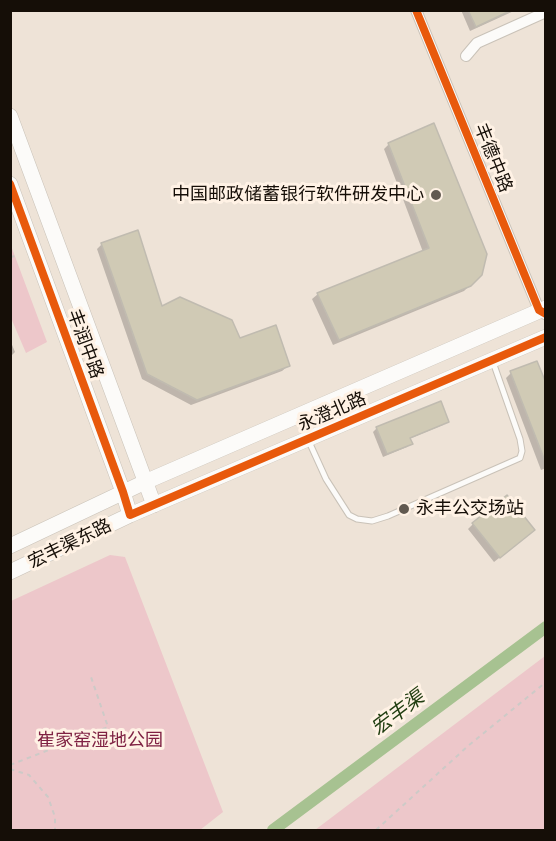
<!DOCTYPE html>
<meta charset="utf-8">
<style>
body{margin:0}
#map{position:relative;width:556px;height:841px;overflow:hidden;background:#eee3d7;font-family:Cabin,sans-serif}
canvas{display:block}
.frame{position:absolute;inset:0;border:12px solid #150e07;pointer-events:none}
</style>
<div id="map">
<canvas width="556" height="841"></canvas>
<div class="frame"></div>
</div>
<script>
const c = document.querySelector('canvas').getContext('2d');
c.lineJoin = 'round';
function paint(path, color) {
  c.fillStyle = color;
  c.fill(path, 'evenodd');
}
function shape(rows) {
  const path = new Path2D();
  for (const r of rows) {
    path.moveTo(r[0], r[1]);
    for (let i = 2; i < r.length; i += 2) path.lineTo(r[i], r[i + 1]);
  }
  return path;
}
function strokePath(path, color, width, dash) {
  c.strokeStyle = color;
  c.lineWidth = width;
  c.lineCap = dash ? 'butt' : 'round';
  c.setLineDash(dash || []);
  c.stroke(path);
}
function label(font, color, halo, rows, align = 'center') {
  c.font = font + ' Cabin,"Noto Sans SC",sans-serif';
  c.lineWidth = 6;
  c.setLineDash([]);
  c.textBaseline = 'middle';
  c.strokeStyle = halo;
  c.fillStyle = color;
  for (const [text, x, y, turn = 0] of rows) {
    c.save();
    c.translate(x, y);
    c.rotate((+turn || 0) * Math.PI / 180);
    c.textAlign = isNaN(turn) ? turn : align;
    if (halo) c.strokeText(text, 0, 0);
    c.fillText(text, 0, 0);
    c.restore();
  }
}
paint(shape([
 [10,243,47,342,26,353,11,318],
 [110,555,125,557,223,812,200,830,11,830,11,601],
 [545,656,545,830,315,830]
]), '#edc7ca');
paint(shape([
 [461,10,516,10,470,31],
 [389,144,481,275,464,291,333,345,312,299,318,294,423,252,384,149],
 [102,244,161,308,240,340,288,366,282,371,191,405,142,379,97,249],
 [10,340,15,352,10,357],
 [511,373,546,387,546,468,541,470,506,378],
 [447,421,443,425,409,439,411,444,407,447,383,457,373,432,377,428],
 [473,524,528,535,494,562,468,529]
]), '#0003');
strokePath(shape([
 [273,830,546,627]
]), '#a7c291', 12);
const building = shape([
 [468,10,512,10,476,27,468,10],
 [434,123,487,254,482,275,471,286,339,340,317,293,429,248,388,143,434,123],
 [138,230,162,306,180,297,232,320,240,338,276,325,290,366,197,400,147,374,101,243,138,230],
 [537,361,546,383,545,461,510,371,537,361],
 [441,401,449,422,410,438,413,444,387,454,376,427,441,401],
 [507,495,535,530,500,558,472,523,507,495]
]);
paint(building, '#d0cab5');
strokePath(building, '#c0bbb0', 1.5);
const lane = shape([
 [310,439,311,446,326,479,349,515,357,519,372,521,388,516,520,458,522,451,520,439,493,362]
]);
const street = shape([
 [416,10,539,310,545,314],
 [466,56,477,43,546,12]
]);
const secondary = shape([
 [10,116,154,505],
 [10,184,123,492,130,515],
 [10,546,145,482,546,308],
 [10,572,130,515,546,337]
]);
strokePath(lane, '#c9c2b8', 7);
strokePath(street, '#c9c2b8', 12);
strokePath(secondary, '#c9c2b8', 16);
strokePath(shape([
 [10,257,16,256],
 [10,765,108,727,90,674],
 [10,769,29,775,48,797,55,817,55,830],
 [376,830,468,746,546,682]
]), '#cdcac7', 2, [4.5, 4.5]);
strokePath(lane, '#fcfbf9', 5);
strokePath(street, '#fcfbf9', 10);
strokePath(secondary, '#fcfbf9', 15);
strokePath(shape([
 [416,10,539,310,546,314],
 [10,184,123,492,130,515,546,337]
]), '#e8590c', 8);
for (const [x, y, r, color] of [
 [436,195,6,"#615950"],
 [404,509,6,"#615950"]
]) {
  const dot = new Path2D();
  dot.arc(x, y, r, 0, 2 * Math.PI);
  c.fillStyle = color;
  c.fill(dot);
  strokePath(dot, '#fff2e5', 2);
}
label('18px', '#150e07', '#fff2e5', [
 ["丰德中路",493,158,68],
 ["丰润中路",85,344,70],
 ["永澄北路",332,412,-23],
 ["宏丰渠东路",70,544,-26]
]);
label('18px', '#150e07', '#fff2e5', [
 ["中国邮政储蓄银行软件研发中心",424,195],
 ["永丰公交场站",416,509,"left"]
], 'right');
label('18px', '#7f2143', '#fff2e5', [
 ["崔家窑湿地公园",100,741]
]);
label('italic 20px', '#223f12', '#fff2e5', [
 ["宏丰渠",398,713,-37]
]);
</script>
